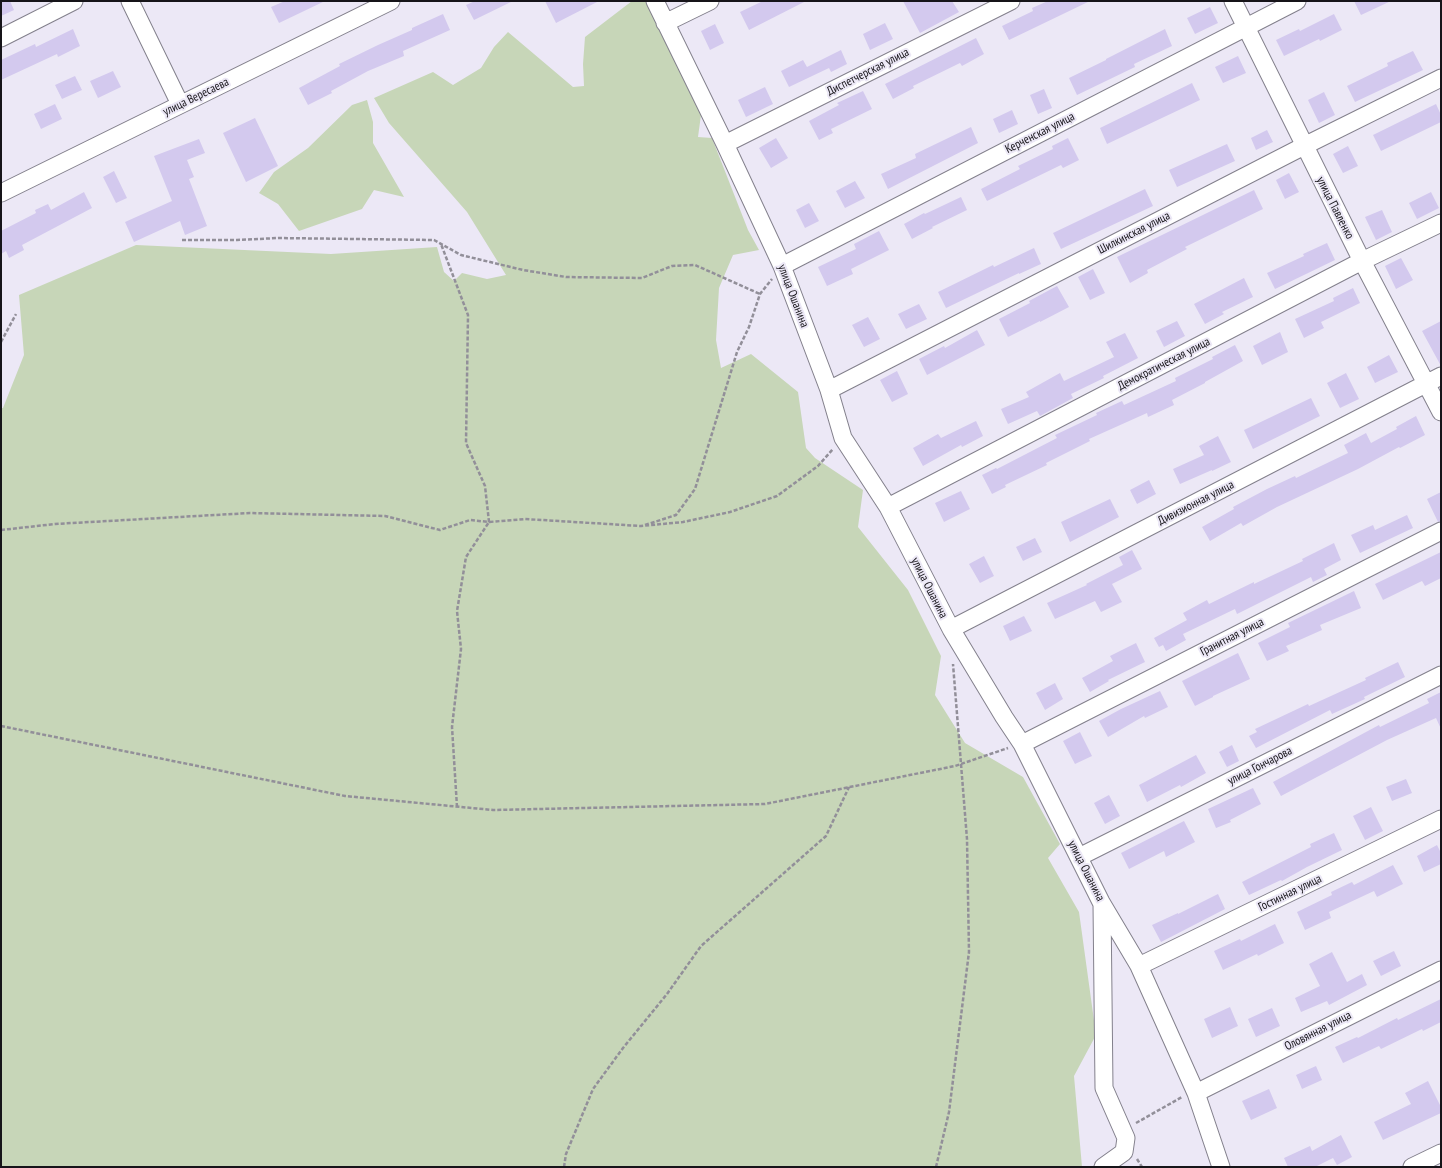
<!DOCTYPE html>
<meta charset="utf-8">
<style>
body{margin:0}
#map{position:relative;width:1442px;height:1168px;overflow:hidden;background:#ece8f6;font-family:"PT Sans Narrow",sans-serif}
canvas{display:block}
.frame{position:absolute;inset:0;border:2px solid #161419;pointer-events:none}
</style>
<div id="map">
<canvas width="1442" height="1168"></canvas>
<div class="frame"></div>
</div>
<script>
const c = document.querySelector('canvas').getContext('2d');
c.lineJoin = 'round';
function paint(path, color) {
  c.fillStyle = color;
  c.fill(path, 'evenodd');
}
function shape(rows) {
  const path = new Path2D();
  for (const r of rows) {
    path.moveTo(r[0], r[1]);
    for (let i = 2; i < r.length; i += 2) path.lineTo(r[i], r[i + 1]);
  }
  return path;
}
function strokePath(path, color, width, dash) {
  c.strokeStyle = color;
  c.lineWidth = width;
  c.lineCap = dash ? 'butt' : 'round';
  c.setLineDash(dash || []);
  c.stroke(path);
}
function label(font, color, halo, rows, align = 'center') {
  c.font = font + ' "PT Sans Narrow",sans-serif';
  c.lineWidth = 4;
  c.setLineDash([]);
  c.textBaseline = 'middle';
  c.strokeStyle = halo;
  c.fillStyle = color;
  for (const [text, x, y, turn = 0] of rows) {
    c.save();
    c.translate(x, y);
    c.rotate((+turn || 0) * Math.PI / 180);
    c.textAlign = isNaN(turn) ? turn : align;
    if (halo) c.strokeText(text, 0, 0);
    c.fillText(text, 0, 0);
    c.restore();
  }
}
paint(shape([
 [632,1,646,1,701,115,698,137,712,138,748,230,759,250,733,255,719,288,716,340,721,368,751,354,798,392,806,448,815,458,863,490,858,527,908,590,941,656,935,695,965,743,1023,777,1060,844,1048,858,1079,912,1096,1035,1074,1076,1082,1167,1,1167,1,408,3,408,24,355,19,295,136,245,331,254,437,247,444,272,454,281,462,273,487,279,506,275,467,212,389,123,374,98,433,72,453,85,481,68,494,47,508,32,573,87,584,86,583,64,585,37],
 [367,100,373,122,373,143,404,197,374,190,362,209,299,231,278,204,259,193,274,172,308,148,352,105]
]), '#c7d6b8');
paint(shape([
 [1,1,10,1,14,10,1,16],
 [285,1,325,1,279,23,271,7],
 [475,1,513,1,474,20,466,5],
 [545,1,599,1,556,23],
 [763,1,806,1,749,30,740,12],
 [903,1,952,1,959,12,920,33],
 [1048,1,1090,1,1009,40,1002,26,1033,11,1032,8],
 [1354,1,1391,1,1361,15],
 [1210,7,1218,23,1195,34,1187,18],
 [443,14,450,30,403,51,404,56,368,71,331,91,332,93,308,105,299,88,340,66,339,64,378,45,412,30,412,28],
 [1334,14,1342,30,1320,41,1319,39,1284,56,1276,40,1299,29,1300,31],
 [885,23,893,39,870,50,863,34],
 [715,24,724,43,710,50,701,31],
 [73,29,80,46,58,57,57,54,1,80,1,60,35,44,36,47],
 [1165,29,1172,46,1134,64,1135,67,1077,95,1069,78,1106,60,1106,59],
 [976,38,984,54,962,66,960,63,913,86,914,88,893,99,885,84],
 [841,50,847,64,831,72,829,68,789,87,781,71,803,60,807,67],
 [1413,51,1423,70,1355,102,1347,86,1388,66,1387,63],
 [1238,56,1246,73,1223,83,1215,67],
 [113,71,121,87,98,98,90,81],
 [75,76,82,90,62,99,55,85],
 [1192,83,1200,100,1107,144,1100,128],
 [765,87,773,104,746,117,738,100],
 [1044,89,1052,108,1038,114,1030,95],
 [863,91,872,109,831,129,833,133,819,140,809,121,839,105,837,103],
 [1324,92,1335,115,1319,123,1308,100],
 [55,104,62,119,41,129,34,114],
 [1436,104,1441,115,1441,122,1381,151,1373,135],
 [1012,110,1018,124,999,133,993,119],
 [255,118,278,166,246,182,223,133],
 [971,127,978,143,888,189,881,174,916,158,915,154],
 [1267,130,1273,142,1256,150,1251,138],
 [776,138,788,158,771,168,759,148],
 [1068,138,1079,160,1063,168,1061,165,987,201,981,189,1020,169,1018,166,1053,149,1052,146],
 [199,139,205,153,187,160,194,177,189,179,207,226,185,235,180,221,134,242,125,222,172,201,154,156],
 [1227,144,1235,161,1177,187,1169,170],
 [1348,146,1358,166,1343,173,1333,154],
 [114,171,127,198,116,203,103,177],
 [1289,173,1299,192,1285,199,1276,180],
 [855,181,865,198,845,208,836,191],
 [1145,189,1153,206,1061,249,1053,233],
 [1254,190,1263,209,1185,247,1187,249,1147,270,1148,273,1130,283,1117,257],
 [84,192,92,208,22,245,24,250,9,258,6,251,1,254,1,231,36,213,35,210,48,204,51,210],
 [1431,192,1439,208,1417,219,1409,203],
 [961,197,967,210,932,227,933,228,912,239,904,224,924,213,925,214],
 [809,203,819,221,805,228,796,210],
 [1382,210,1392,232,1376,240,1365,217],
 [879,231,889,250,851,269,853,274,827,286,818,267,856,249,854,244],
 [1327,243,1335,260,1275,289,1267,273,1304,256,1303,254],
 [1034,248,1041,264,1019,274,1019,273,946,308,938,292,993,265,994,267],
 [1401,258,1413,280,1396,289,1385,266],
 [1093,269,1105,293,1090,300,1078,277],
 [1244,278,1253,297,1222,312,1224,314,1205,324,1194,304],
 [1057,286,1069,307,1040,322,1040,321,1008,337,999,319,1030,303,1029,301],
 [1353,288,1360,303,1321,322,1324,328,1304,338,1295,319,1334,301,1333,298],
 [919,304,927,319,906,329,898,314],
 [868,317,880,339,864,347,852,325],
 [1177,321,1185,336,1164,347,1156,331],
 [1441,321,1441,366,1422,331],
 [977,330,985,345,927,375,919,359,944,346,945,348],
 [1280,332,1288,352,1262,365,1253,346],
 [1125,333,1138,358,1103,376,1104,378,1071,394,1073,398,1040,416,1037,411,1008,424,1001,409,1029,397,1026,392,1060,373,1064,381,1114,357,1106,342],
 [1235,345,1243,361,1205,382,1205,383,1172,400,1174,405,1148,417,1147,413,1089,439,1090,441,1046,463,1047,465,1005,485,1006,487,992,494,982,475,996,468,997,469,1057,438,1055,435,1097,415,1096,413,1122,401,1124,405,1176,381,1175,378,1213,359,1212,357],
 [1389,355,1398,372,1375,383,1367,367],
 [897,371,908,394,892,402,880,380],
 [1346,373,1359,399,1340,408,1327,383],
 [1311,398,1320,416,1253,449,1244,430],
 [1416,416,1425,435,1400,448,1399,447,1358,469,1277,507,1243,526,1241,523,1210,541,1202,527,1234,509,1233,507,1267,489,1295,476,1296,478,1348,453,1344,445,1366,433,1371,443,1397,429,1396,427],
 [976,421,983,436,962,447,961,445,923,466,913,448,938,434,941,438],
 [1218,436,1231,462,1212,471,1212,470,1180,484,1173,469,1204,455,1199,446],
 [1149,480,1156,494,1137,504,1130,490],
 [961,491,970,509,944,522,935,503],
 [1441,492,1441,521,1438,522,1427,499],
 [1110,499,1119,517,1070,542,1061,522],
 [1407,515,1413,528,1360,553,1351,535,1373,525,1375,530],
 [1035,538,1042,552,1023,561,1016,547],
 [1334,543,1341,560,1324,569,1327,575,1313,582,1311,577,1237,614,1235,609,1183,634,1186,640,1166,651,1163,645,1159,647,1154,638,1187,620,1183,613,1207,600,1209,604,1254,582,1254,584,1303,561,1302,559],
 [1132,550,1142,569,1112,584,1122,602,1101,612,1095,601,1055,619,1047,603,1087,585,1086,584,1123,565,1119,557],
 [1441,552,1441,578,1425,586,1422,581,1383,600,1375,584],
 [984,556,994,576,980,583,969,564],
 [1354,591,1361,608,1320,625,1322,630,1286,646,1289,651,1267,661,1258,643,1290,627,1288,623],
 [1024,616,1032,631,1010,641,1003,626],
 [1136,643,1145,662,1108,680,1109,681,1090,692,1082,678,1113,661,1110,656],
 [1238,653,1250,679,1213,696,1213,697,1195,706,1182,681],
 [1398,662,1405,677,1364,697,1365,699,1332,714,1330,710,1256,748,1249,736,1257,732,1255,729,1308,704,1309,706,1366,680,1365,678],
 [1055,683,1063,699,1045,710,1036,693],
 [1160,691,1168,707,1145,718,1144,716,1108,737,1099,721,1121,709],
 [1441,692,1441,729,1436,718,1387,740,1281,796,1273,782,1379,725,1380,727,1429,703,1427,699],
 [1080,732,1092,756,1075,764,1063,741],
 [1232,745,1239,761,1227,767,1219,752],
 [1196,755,1206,773,1181,787,1180,785,1147,802,1139,785],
 [1406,779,1412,793,1392,801,1386,787],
 [1253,788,1261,804,1230,820,1231,822,1216,828,1208,809],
 [1109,795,1120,816,1105,824,1094,803],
 [1371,807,1383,831,1365,840,1353,816],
 [1184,821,1195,842,1166,857,1164,851,1129,869,1121,853],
 [1334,833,1342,850,1307,867,1282,881,1281,880,1249,895,1242,882,1311,847,1310,844],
 [1437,845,1441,853,1441,864,1424,872,1417,856],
 [1393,865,1403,884,1377,897,1374,891,1329,912,1331,918,1305,930,1297,912,1332,895,1331,892,1352,882,1354,885],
 [1218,894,1225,909,1161,942,1152,925,1178,913,1178,914],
 [1275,924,1284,943,1258,956,1257,954,1223,970,1214,951,1240,939,1241,941],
 [1394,951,1401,966,1381,976,1373,961],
 [1332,952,1347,982,1362,974,1367,985,1329,1005,1327,1001,1301,1012,1295,998,1320,986,1309,964],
 [1441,999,1441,1022,1423,1031,1422,1029,1381,1049,1379,1046,1343,1063,1335,1047,1357,1037,1358,1038,1397,1018,1398,1020],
 [1230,1007,1238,1026,1212,1038,1204,1019],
 [1272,1008,1280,1026,1256,1037,1248,1019],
 [1316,1066,1322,1080,1302,1089,1296,1075],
 [1428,1081,1441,1107,1441,1113,1383,1140,1374,1122,1411,1104,1405,1093],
 [1269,1089,1277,1108,1251,1120,1242,1101],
 [1341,1135,1352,1157,1337,1165,1333,1158,1315,1167,1288,1167,1284,1158,1310,1146,1312,1151]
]), '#d3c9ee');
const minor = shape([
 [130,1,180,104],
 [655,1,725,144,782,266,829,390,843,438,888,507,951,629,1004,717,1022,744,1101,902,1139,966,1196,1093,1221,1167],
 [1233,1,1362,261,1441,412],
 [665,23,710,1],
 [1,38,74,1],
 [725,144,1011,1],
 [1,193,391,1],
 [782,266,1297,1],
 [829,390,1304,146,1441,78],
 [888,507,1362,261,1441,223],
 [951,629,1441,376],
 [1022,744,1441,531],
 [1079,857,1441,675],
 [1102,904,1104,1088,1126,1138,1124,1152,1103,1167],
 [1139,966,1441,819],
 [1196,1093,1441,970],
 [1412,1167,1441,1153]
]);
strokePath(minor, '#83808c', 19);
strokePath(shape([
 [182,240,237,240,278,238,434,240,461,255,523,270,566,277,642,278,672,266,695,265,760,294],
 [1,342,16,314],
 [645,525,676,515,695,489,737,352,749,327,760,294,772,279],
 [1,530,55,524,250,513,385,516,440,530,470,520,489,522,485,486,466,443,468,315,441,244],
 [1,726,345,796,493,810,765,804,955,766,1008,748],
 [457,807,452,727,461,649,457,611,466,557,489,522,525,519,641,526,683,522,730,512,777,496,818,466,833,449],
 [1136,1123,1182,1097],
 [1137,1159,1142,1167],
 [564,1167,566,1154,593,1089,623,1048,667,994,701,946,826,836,849,787],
 [936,1167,949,1112,969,952,967,839,953,664]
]), '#928f99', 2.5, [4, 2]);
strokePath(minor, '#fff', 17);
label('12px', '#161419', '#ece8f6', [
 ["Диспетчерская улица",868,72,-27],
 ["улица Вересаева",196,97,-26],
 ["Керченская улица",1040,133,-27],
 ["улица Павленко",1335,208,63],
 ["Шилкинская улица",1134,233,-27],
 ["улица Ошанина",793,296,69],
 ["Демократическая улица",1164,364,-27],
 ["Дивизионная улица",1196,503,-27],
 ["улица Ошанина",929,588,63],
 ["Гранитная улица",1232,637,-27],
 ["улица Гончарова",1260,766,-27],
 ["улица Ошанина",1086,871,63],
 ["Гостинная улица",1290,893,-26],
 ["Оловянная улица",1318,1031,-27]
]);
</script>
